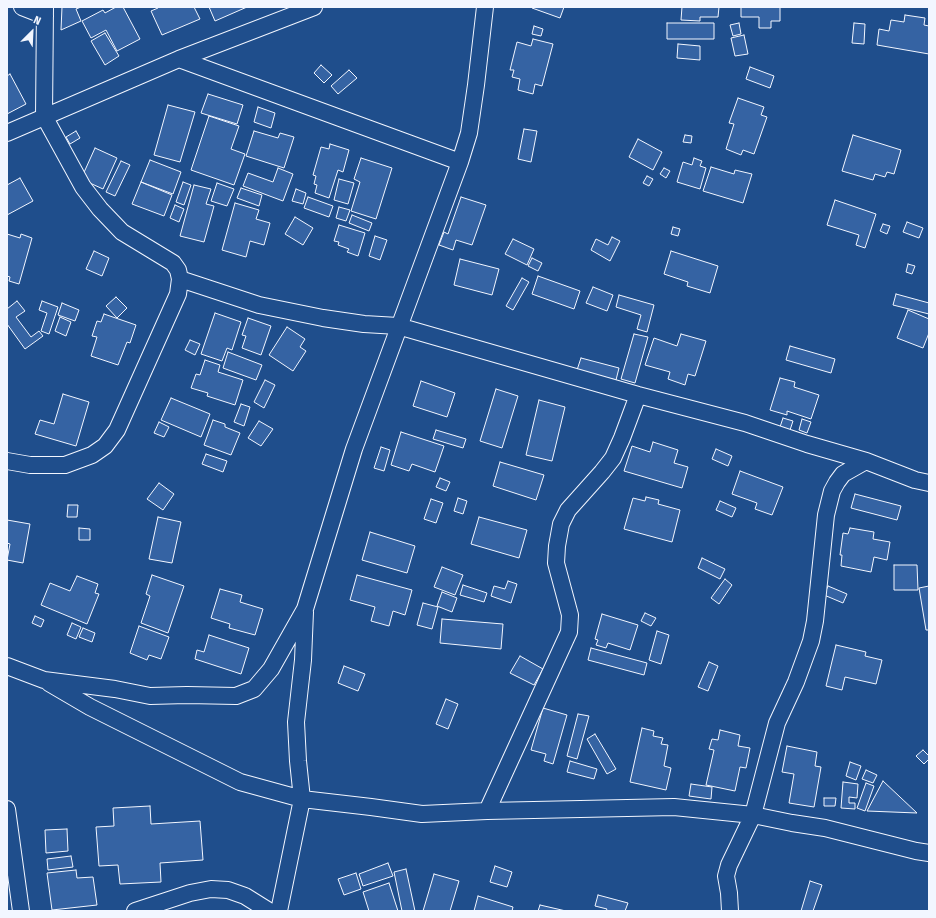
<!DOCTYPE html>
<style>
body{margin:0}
#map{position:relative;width:936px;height:918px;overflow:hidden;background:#1f4e8c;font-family:"Fira Sans Condensed",sans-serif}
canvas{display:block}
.frame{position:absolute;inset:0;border:8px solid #f2f6ff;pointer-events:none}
.north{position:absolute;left:12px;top:12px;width:40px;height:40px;-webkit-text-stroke:3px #1f4e8c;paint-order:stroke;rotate:24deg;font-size:11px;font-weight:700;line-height:16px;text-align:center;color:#f2f6ff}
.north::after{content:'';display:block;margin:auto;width:14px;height:18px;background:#f2f6ff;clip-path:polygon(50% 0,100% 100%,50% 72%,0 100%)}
</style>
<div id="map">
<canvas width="936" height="918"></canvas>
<div class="frame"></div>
<div class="north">N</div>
</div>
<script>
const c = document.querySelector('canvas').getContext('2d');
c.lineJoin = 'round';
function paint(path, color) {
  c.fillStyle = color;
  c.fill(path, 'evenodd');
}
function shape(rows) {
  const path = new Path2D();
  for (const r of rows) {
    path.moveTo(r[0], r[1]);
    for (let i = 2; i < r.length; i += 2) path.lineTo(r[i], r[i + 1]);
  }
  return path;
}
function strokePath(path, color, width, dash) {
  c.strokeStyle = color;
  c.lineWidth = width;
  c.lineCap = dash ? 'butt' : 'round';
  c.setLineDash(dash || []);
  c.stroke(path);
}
const building = shape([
 [62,7,81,7,76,9,81,21,61,30,62,7],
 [116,7,123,7,140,39,117,51,106,30,91,38,82,21,103,10,105,13,116,7],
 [158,7,194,7,200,19,162,35,151,11,158,8,158,7],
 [209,7,247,7,215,21,209,7],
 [532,7,564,7,560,18,532,8,532,7],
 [682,7,719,7,718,17,700,17,700,21,681,20,682,7],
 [741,7,780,7,780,21,771,21,771,28,759,28,759,17,741,17,741,7],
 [905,15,925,18,924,25,929,26,929,54,877,45,879,29,889,31,891,20,904,22,905,15],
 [667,23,714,23,714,39,667,39,667,23],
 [739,23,741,34,733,36,730,25,739,23],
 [854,23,865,24,864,44,852,43,854,23],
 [534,26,543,29,541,36,532,34,534,26],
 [105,33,119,56,105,65,91,41,105,33],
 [744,35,748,54,735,56,731,38,744,35],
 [533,39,553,44,542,86,535,84,533,94,518,90,520,79,512,77,514,70,510,70,517,42,531,46,533,39],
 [678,44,700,46,700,60,677,58,678,44],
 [321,65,332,75,324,83,314,73,321,65],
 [750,67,774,76,770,88,746,79,750,67],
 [349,70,357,78,338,94,331,86,349,70],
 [10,74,26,104,7,114,7,76,10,74],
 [208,94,243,105,237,124,201,113,208,94],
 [738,98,764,107,761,115,767,117,754,154,743,150,741,155,726,149,734,124,729,123,738,98],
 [168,105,195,112,180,162,154,155,168,105],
 [258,107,275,113,271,128,254,122,258,107],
 [209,116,239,126,231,149,245,154,234,185,191,170,209,116],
 [524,129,537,131,531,162,518,159,524,129],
 [76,131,80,138,70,144,66,137,76,131],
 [254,131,278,138,280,133,294,137,284,168,246,156,254,131],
 [685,135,692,136,691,143,683,142,685,135],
 [853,135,901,150,894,174,887,172,885,177,875,174,873,180,842,171,853,135],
 [638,139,662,152,653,170,629,157,638,139],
 [330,144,349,150,343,172,338,170,329,198,315,193,317,185,314,184,316,176,313,175,321,147,329,149,330,144],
 [95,148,117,158,103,189,81,179,95,148],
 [361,158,392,168,376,219,351,211,360,182,354,179,361,158],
 [694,158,702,161,700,166,706,168,700,189,677,182,683,162,692,165,694,158],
 [150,160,181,172,173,194,141,182,150,160],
 [121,161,130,165,115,196,106,192,121,161],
 [711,167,734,174,735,170,752,174,743,203,703,191,711,167],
 [278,168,293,174,283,201,243,186,248,173,273,182,278,168],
 [664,168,670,171,666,178,660,174,664,168],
 [647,176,653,179,649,186,643,183,647,176],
 [20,178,33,201,7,215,7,185,20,178],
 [339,179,354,183,348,204,334,200,339,179],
 [141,182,172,195,164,216,132,204,141,182],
 [183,182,191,185,184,205,176,202,183,182],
 [217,183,234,189,227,206,211,201,217,183],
 [194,185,211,189,206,204,214,206,204,242,180,236,194,185],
 [241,188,262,195,259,206,237,198,241,188],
 [296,189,306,193,303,204,292,201,296,189],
 [308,197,333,206,329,217,304,208,308,197],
 [461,197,486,205,472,245,456,240,453,250,439,245,444,232,448,234,461,197],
 [835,200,876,214,865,248,856,245,859,235,827,225,835,200],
 [235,203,259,210,256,219,270,223,264,245,250,241,246,257,222,250,235,203],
 [175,205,184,209,179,222,170,218,175,205],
 [339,207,350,210,346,221,336,218,339,207],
 [352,215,372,223,369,231,349,223,352,215],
 [295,217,313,228,303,245,285,234,295,217],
 [907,222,923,228,919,238,903,232,907,222],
 [883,224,890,226,887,234,880,231,883,224],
 [339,225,365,233,358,256,347,252,349,249,338,245,339,242,334,241,339,225],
 [673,227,680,229,678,236,671,234,673,227],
 [7,234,20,238,21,234,32,238,19,284,9,281,10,277,7,276,7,234],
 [375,236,387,240,380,260,369,256,375,236],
 [612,237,620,241,610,261,591,250,596,239,608,245,612,237],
 [513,239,534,249,527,265,505,254,513,239],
 [94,251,109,258,102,276,86,269,94,251],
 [671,251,718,266,710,293,687,286,688,282,664,274,671,251],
 [532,258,542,263,538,271,528,266,532,258],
 [460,259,499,269,492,295,454,285,460,259],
 [908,264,915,266,912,274,906,272,908,264],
 [538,276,580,291,574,309,532,294,538,276],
 [522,278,529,282,513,310,506,306,522,278],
 [593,287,613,295,607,311,586,303,593,287],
 [896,294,929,303,929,314,893,305,896,294],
 [619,295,654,305,647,332,637,329,641,315,616,307,619,295],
 [116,297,127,308,117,318,106,306,116,297],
 [17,301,25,311,16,317,31,337,39,331,43,336,25,349,7,324,7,309,17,301],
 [42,301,58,307,49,334,41,331,47,313,39,310,42,301],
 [62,303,79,310,75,321,58,315,62,303],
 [908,310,929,319,929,333,923,348,897,338,908,310],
 [215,313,241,322,232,350,227,348,222,361,201,354,215,313],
 [104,314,136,325,130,343,127,342,118,365,91,356,97,337,92,336,97,321,101,322,104,314],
 [60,317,71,322,66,336,55,331,60,317],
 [248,318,271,326,261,355,242,348,246,336,242,335,248,318],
 [287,327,305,339,300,347,306,351,293,371,269,355,287,327],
 [634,334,648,337,635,383,621,379,634,334],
 [681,334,706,341,695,376,688,374,685,385,668,379,670,372,645,365,654,338,677,346,681,334],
 [190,340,200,344,195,355,185,350,190,340],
 [790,346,835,359,831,373,786,360,790,346],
 [228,352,262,365,256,380,223,368,228,352],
 [581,358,619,368,616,380,577,370,581,358],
 [205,360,220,365,218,372,243,380,235,405,207,396,208,393,191,388,196,374,200,375,205,360],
 [780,378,795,382,794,387,819,395,811,419,787,411,787,415,770,410,780,378],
 [265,380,275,385,264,408,254,402,265,380],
 [421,381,455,393,447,417,413,406,421,381],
 [496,389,518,396,502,448,480,441,496,389],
 [63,394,89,402,76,446,35,434,40,420,54,424,63,394],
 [171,398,210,414,201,437,161,420,171,398],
 [539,400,565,407,552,461,526,455,539,400],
 [241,404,250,407,244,426,234,422,241,404],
 [783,418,793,421,790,430,780,427,783,418],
 [802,419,811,422,807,433,799,430,802,419],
 [213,420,225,424,225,427,240,433,231,455,204,445,213,420],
 [259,421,273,429,261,446,248,438,259,421],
 [159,422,169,427,164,437,154,433,159,422],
 [436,430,466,439,463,448,433,439,436,430],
 [401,432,444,446,435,472,412,464,409,471,391,465,401,432],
 [653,442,678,450,674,463,688,467,682,488,624,471,632,446,650,452,653,442],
 [381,447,390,450,384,471,374,468,381,447],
 [716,449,732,456,728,466,712,459,716,449],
 [206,454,227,461,223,472,202,464,206,454],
 [500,462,544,475,536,500,493,486,500,462],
 [740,471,783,487,772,515,755,509,757,503,732,494,740,471],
 [440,478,450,482,446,491,436,487,440,478],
 [159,483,174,494,163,510,147,499,159,483],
 [855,494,901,506,897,520,851,508,855,494],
 [646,497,659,500,658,504,680,510,672,542,624,529,633,498,645,501,646,497],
 [458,498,467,501,463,514,454,511,458,498],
 [431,499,443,503,436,523,424,519,431,499],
 [720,501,736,508,732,517,716,510,720,501],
 [68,505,78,505,77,517,67,517,68,505],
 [158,517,181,522,172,563,149,559,158,517],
 [479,517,527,530,519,558,471,544,479,517],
 [7,520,30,524,23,563,7,560,10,544,7,543,7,520],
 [79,528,90,529,90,540,79,540,79,528],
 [850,528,874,532,873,539,890,542,887,560,874,557,871,572,841,566,842,555,840,555,843,533,848,534,850,528],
 [370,532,415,546,407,573,362,560,370,532],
 [702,558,725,569,720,579,698,568,702,558],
 [894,565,917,565,918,590,894,590,894,565],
 [442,567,463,575,455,595,434,587,442,567],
 [152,575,184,586,168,633,141,623,150,596,146,594,152,575],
 [357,575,412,590,405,615,393,611,389,626,371,621,375,607,350,600,357,575],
 [77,576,98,584,95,593,99,594,87,624,41,605,50,583,70,591,77,576],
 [725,579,732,585,719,604,711,598,725,579],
 [508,581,517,584,511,603,491,596,494,586,505,589,508,581],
 [463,585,487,593,484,602,460,595,463,585],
 [828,586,847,594,843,603,824,595,828,586],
 [929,586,929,630,926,630,919,588,929,586],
 [220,589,242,595,240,602,263,609,255,635,229,628,230,624,211,618,220,589],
 [442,592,457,598,452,612,437,606,442,592],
 [423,603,438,607,432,629,417,625,423,603],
 [645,613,656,618,651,626,641,621,645,613],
 [602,614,638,625,630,650,608,643,606,648,596,645,598,640,595,639,602,614],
 [35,616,44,620,41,627,32,623,35,616],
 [442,619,503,624,501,649,440,643,442,619],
 [72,623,81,627,76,639,67,635,72,623],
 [139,626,169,637,161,659,149,655,147,660,130,653,139,626],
 [83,628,95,633,92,642,79,637,83,628],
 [657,631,669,635,661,664,649,660,657,631],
 [209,635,249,648,241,674,195,659,197,650,204,652,209,635],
 [836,645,866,652,865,656,882,660,876,684,845,677,842,690,826,686,836,645],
 [591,648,647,663,644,675,588,660,591,648],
 [520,656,543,669,534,685,510,673,520,656],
 [709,662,718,666,708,691,698,687,709,662],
 [344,666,365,674,358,691,338,683,344,666],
 [446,699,458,704,448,729,436,724,446,699],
 [543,708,567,715,553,764,544,761,546,754,531,750,543,708],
 [578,714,589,716,577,759,567,756,578,714],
 [642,728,654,731,653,736,663,738,661,744,668,745,664,766,671,768,666,790,630,782,642,728],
 [720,730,740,735,738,746,750,748,746,768,740,767,735,791,706,785,714,750,709,749,712,739,718,740,720,730],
 [595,734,616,769,607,774,587,739,595,734],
 [787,746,817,752,815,766,821,767,814,807,789,803,794,774,782,772,787,746],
 [923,750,929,756,929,759,924,764,916,756,923,750],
 [570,761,597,769,594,779,567,772,570,761],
 [850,762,861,766,856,780,846,776,850,762],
 [866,770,877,775,873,783,862,779,866,770],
 [883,781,917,813,867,811,883,781],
 [843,782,858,784,857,798,849,797,849,803,855,803,855,809,841,808,843,782],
 [866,783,874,786,865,811,857,808,866,783],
 [691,784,712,787,711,799,689,796,691,784],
 [824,798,836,798,835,806,824,806,824,798],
 [150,806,151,824,200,821,203,860,160,863,161,882,120,884,118,865,99,866,96,827,114,826,113,808,150,806],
 [67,829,68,851,46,853,45,830,67,829],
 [71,856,73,867,48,870,47,859,71,856],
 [388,863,393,876,363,886,359,874,388,863],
 [495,866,512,872,507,887,490,882,495,866],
 [406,869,415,911,402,911,394,872,406,869],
 [76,870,77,878,93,877,97,905,52,910,47,873,76,870],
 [356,873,361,889,344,895,338,879,356,873],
 [434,874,459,881,450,911,423,911,434,874],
 [810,881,822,885,813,911,801,911,810,881],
 [389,883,398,911,369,911,363,892,389,883],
 [598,895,628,903,625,911,606,911,607,909,595,906,598,895],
 [478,896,513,907,512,911,474,911,478,896],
 [540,905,566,911,538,911,540,905]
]);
paint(building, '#3563a3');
strokePath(building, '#f2f6ff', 1);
const minor = shape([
 [22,7,45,16],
 [179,59,460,162],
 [7,133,179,59,314,7],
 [180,279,259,305,323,318,364,324,398,326,638,395,745,423,807,444,866,461,915,480,929,483],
 [7,461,30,465,65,465,92,455,105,446,117,430,178,294,180,279,178,270,173,263,122,232,100,209,83,187,44,116,45,7],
 [7,666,44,680,115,689,150,696,187,695,236,696,254,689,271,669,305,609,354,449,460,162,469,133,476,85,485,7],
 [49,683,90,707,240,782,302,799,371,807,422,814,487,811,674,807,753,815,792,823,825,828,916,851,929,853],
 [7,809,21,911],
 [487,811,569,632,570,615,556,563,557,546,561,524,568,510,602,472,613,458,622,438,638,395],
 [135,911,190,893,211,889,228,890,245,896,269,911],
 [279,911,302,799,298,761,296,722,303,660,305,612],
 [730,911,729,893,726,876,729,865,753,815,777,723,796,682,811,641,815,621,826,515,832,491,837,482,843,474,866,461]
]);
strokePath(minor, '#f2f6ff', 18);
strokePath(minor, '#1f4e8c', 16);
</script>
